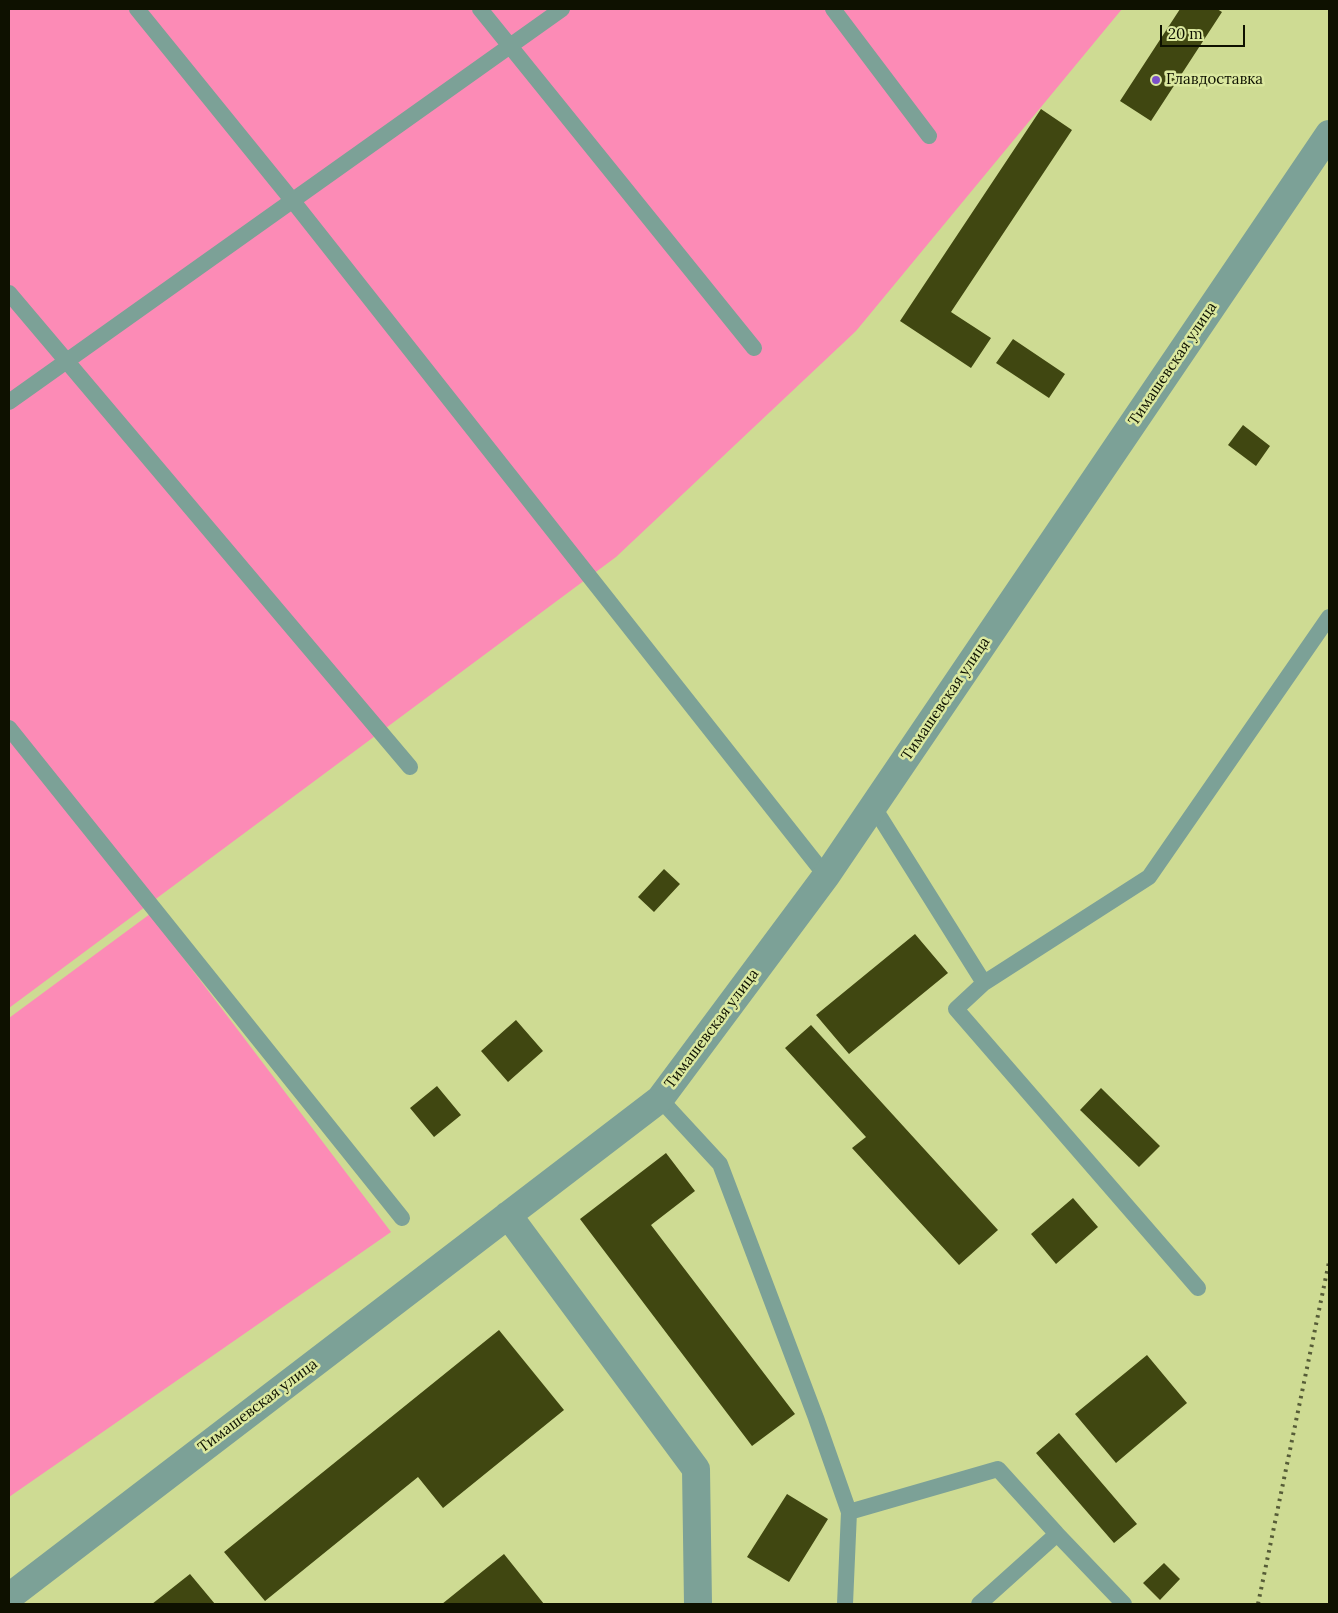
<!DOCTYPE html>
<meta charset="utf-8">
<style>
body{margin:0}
#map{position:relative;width:1338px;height:1613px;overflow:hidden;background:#cedb93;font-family:Lora,serif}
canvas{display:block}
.frame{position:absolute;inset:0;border:10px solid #0e1100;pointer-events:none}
.scale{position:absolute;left:1160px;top:25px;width:85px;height:22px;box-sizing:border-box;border:2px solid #0e1100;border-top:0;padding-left:6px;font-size:15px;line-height:18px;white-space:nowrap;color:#0e1100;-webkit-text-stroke:4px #dbe89f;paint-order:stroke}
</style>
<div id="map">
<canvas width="1338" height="1613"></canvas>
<div class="frame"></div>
<div class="scale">20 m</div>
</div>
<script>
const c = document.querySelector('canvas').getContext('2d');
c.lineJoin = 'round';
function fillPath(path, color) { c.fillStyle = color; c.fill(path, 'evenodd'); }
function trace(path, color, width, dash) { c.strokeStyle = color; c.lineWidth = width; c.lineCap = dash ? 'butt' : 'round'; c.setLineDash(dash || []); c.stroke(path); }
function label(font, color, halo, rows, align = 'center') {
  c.font = font + ' Lora,serif'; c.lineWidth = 5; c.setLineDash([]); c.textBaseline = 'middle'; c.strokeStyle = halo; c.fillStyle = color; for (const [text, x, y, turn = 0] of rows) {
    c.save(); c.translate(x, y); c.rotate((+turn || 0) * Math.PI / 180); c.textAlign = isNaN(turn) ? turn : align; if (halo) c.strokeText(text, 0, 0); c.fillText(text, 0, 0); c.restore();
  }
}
fillPath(new Path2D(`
 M9,9h1113l-266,322 -240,226 -607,451z
 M150,914l241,318 -382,265v-479z`), '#fc8bb6');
fillPath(new Path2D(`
 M1180,9h37l5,3 -71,109 -31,-20z
 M1041,109l31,21 -121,182 40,26 -20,30 -71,-47z
 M1013,339l52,35 -16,24 -53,-35z
 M1243,425l27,21 -14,20 -28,-21z
 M664,869l16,15 -26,28 -16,-15z
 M915,934l33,39 -99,81 -33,-39z
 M516,1020l27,31 -35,31 -27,-31z
 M811,1025l187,205 -39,35 -107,-117 14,-11 -81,-89z
 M437,1086l24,29 -27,22 -24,-29z
 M1101,1088l59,58 -21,21 -59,-57z
 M666,1153l29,38 -44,34 144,189 -43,32 -172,-227z
 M1073,1198l25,29 -42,37 -25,-30z
 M499,1330l65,80 -121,98 -25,-31 -153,124 -41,-49z
 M1147,1355l40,48 -71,60 -41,-49z
 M1059,1433l78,91 -23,19 -78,-90z
 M787,1494l41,25 -39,63 -42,-25z
 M504,1554l40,50h-102z
 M1164,1563l16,16 -20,21 -17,-17z
 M190,1574l25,30h-63z`), '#404711');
trace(new Path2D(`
 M137,9l155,191 534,676
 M480,9l274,339
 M833,9l96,127
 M9,293l401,474
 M9,402l553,-393
 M9,728l393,490
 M873,806l111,177 -28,26 242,279
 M984,983l165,-106 180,-260
 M660,1099l60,65 96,254 33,94 -4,92
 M849,1512l149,-43 59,65 67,70
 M979,1604l78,-70`), '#7ca197', 16);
trace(new Path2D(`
 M508,1215l188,254 2,135
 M9,1597l651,-498 166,-223 503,-742`), '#7ca197', 28);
trace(new Path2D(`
 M1258,1604l71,-342`), '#565c37', 4, [2.5, 5]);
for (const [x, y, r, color] of [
 [1156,80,5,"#7b50c9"]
]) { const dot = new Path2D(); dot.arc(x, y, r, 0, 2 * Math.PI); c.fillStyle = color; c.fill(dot); trace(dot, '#dbe89f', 2); }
label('15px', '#0e1100', '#dbe89f', [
 ["Главдоставка",1166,80]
], 'left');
label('15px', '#0e1100', '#dbe89f', [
 ["Тимашевская улица",1173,364,-56],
 ["Тимашевская улица",946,699,-56],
 ["Тимашевская улица",712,1029,-53],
 ["Тимашевская улица",258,1406,-37]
]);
</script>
